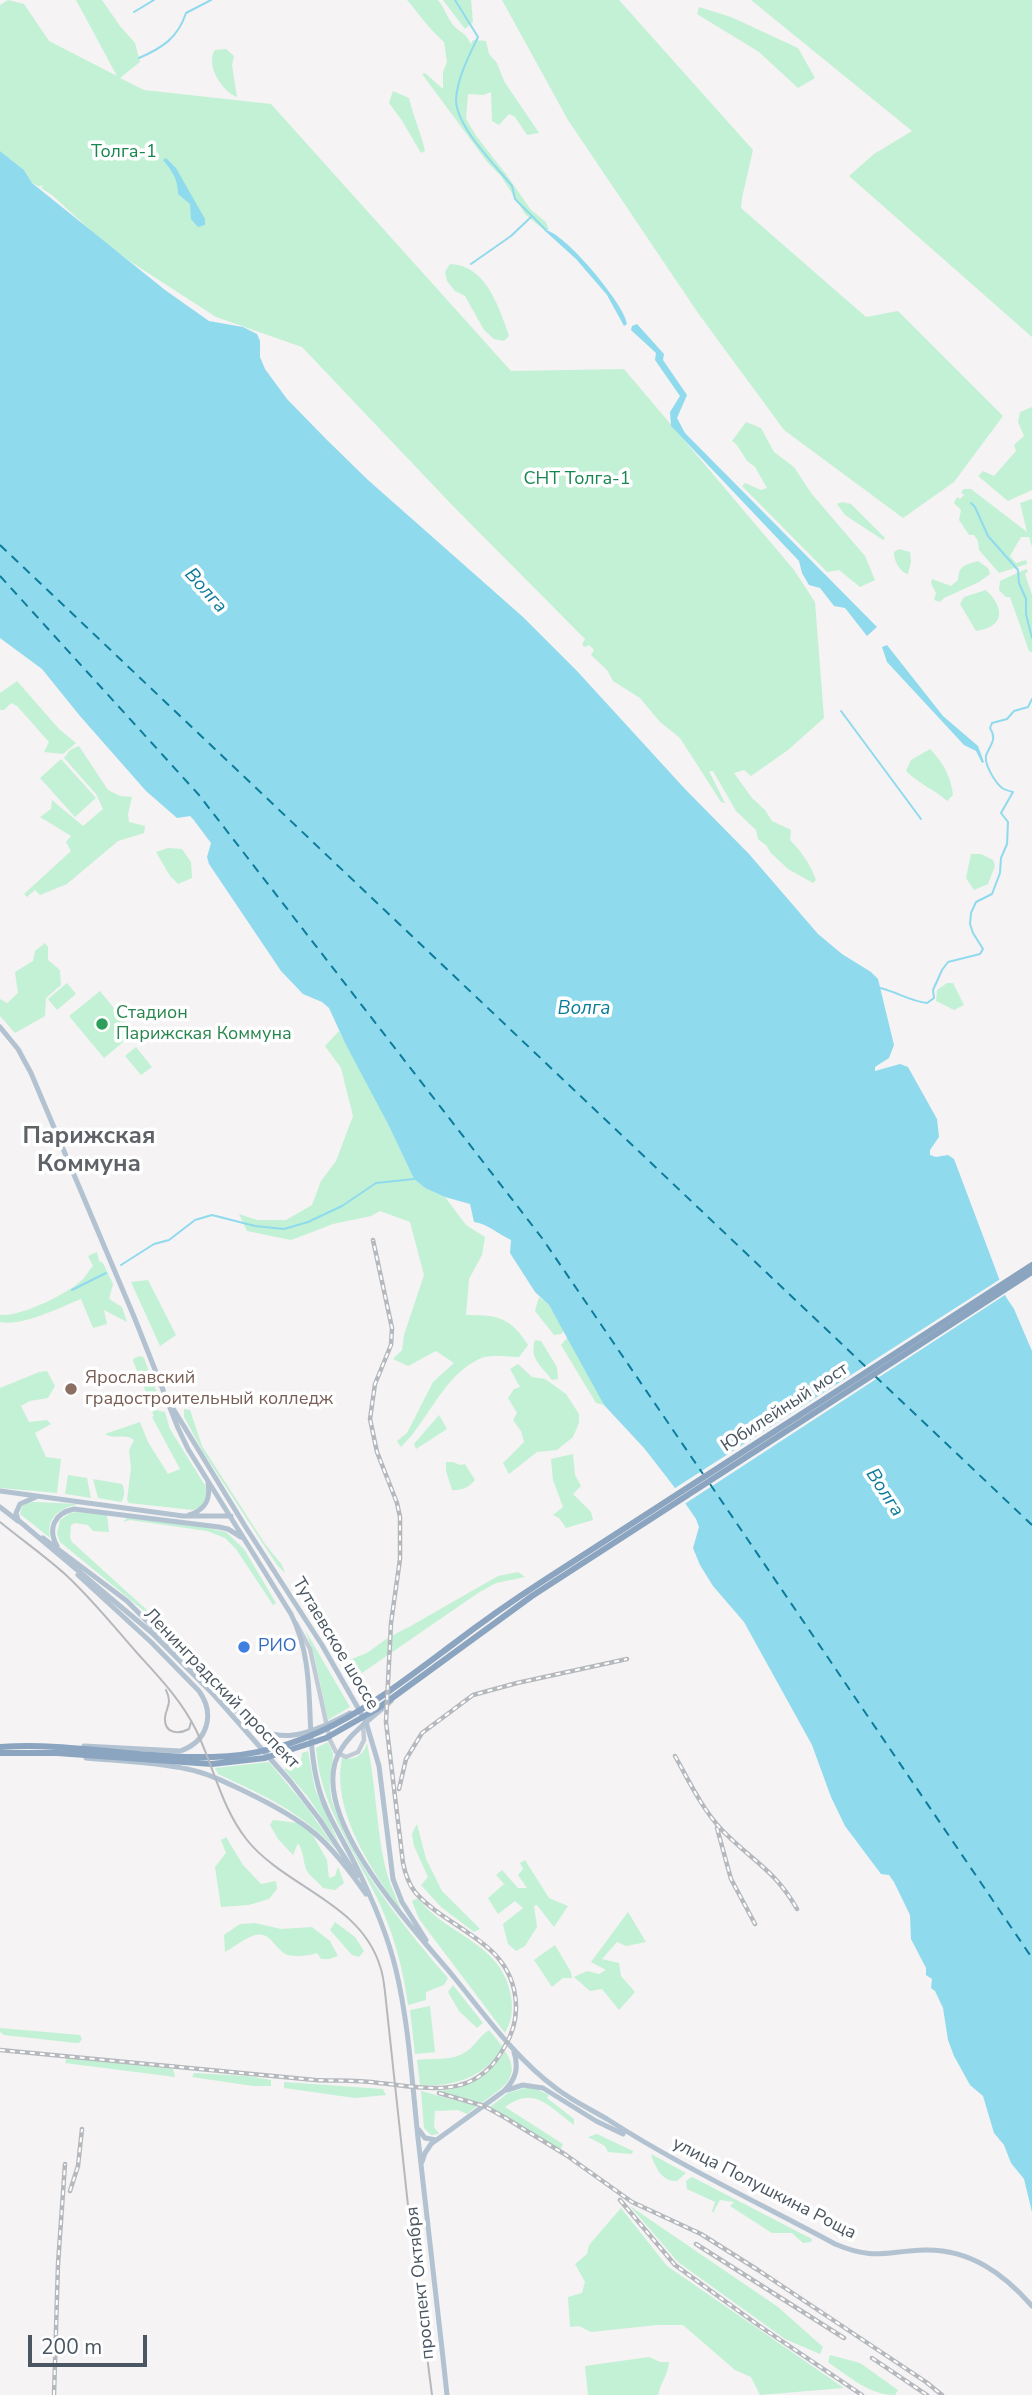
<!DOCTYPE html>
<meta charset="utf-8">
<style>
body{margin:0}
#map{position:relative;width:1032px;height:2395px;overflow:hidden;background:#f5f3f3;font-family:"Nunito Sans",sans-serif}
canvas{display:block}
.scale{position:absolute;left:28px;top:2335px;width:119px;height:32px;box-sizing:border-box;border:4px solid #4a5661;border-top:0;padding-left:9px;font-size:21px;line-height:24px;white-space:nowrap;color:#4a5661;-webkit-text-stroke:5px #fff;paint-order:stroke}
</style>
<div id="map">
<canvas width="1032" height="2395"></canvas>
<div class="scale">200 m</div>
</div>
<script>
const c = document.querySelector('canvas').getContext('2d');
c.lineJoin = 'round';
function fillPath(path, color) { c.fillStyle = color; c.fill(path, 'evenodd'); }
function trace(path, color, width, dash) { c.strokeStyle = color; c.lineWidth = width; c.lineCap = dash ? 'butt' : 'round'; c.setLineDash(dash || []); c.stroke(path); }
function label(font, color, halo, rows, align = 'center') {
  c.font = font + ' "Nunito Sans",sans-serif'; c.lineWidth = 7; c.setLineDash([]); c.textBaseline = 'middle'; c.strokeStyle = halo; c.fillStyle = color; for (const [text, x, y, turn = 0] of rows) {
    c.save(); c.translate(x, y); c.rotate((+turn || 0) * Math.PI / 180); c.textAlign = isNaN(turn) ? turn : align; if (halo) c.strokeText(text, 0, 0); c.fillText(text, 0, 0); c.restore();
  }
}
fillPath(new Path2D(`
 M8,0l16,4 25,37 68,35 -41,-76h26l18,26 15,17 5,19 -20,16 24,12 127,14 240,267 113,-2 170,201 21,32 9,116 -36,32 -37,26 -7,-6 -10,3 18,25 13,12 7,11 19,9 -1,10c11,11 21,25 26,40l-3,3 -25,-14 -18,-17 -3,-6 -9,-7 -2,-9 -20,-19 -23,-40h-4l16,32 -4,-1 -41,-64 -20,-16 -20,-24 -27,-17 -6,-11 -16,-15 3,-5 -5,-5 -4,2 -3,-2 3,-6 -133,-134 -150,-158 -86,-30 -85,-55 -31,-23 -48,-44 -11,-7 2,-1 -2,-2 -1,2 -8,-4 -8,-13 -24,-19v-146z
 M407,0h31c7,8 10,20 16,26 9,9 9,4 17,18l2,-4 13,1 3,13 8,9 7,18 35,52 -12,2 -12,-18 -6,-3 -10,11 -7,-4 -1,-29 -7,3 -16,-1 -2,25 11,18 29,37 25,36 15,12 3,8h-5l-19,-16 -24,-38 -13,-13 -66,-89 3,-1 18,16v-17l4,-10 -3,-20c-14,-12 -25,-28 -37,-42z
 M443,0h28l2,22 -8,7z
 M502,0h117l134,150 -11,48 -1,10 125,109 32,-6 105,105 -49,66 -51,36 -119,-88 -86,-117 -130,-193z
 M751,0h281v337l-183,-161 25,-22 38,-23z
 M699,7l32,10 67,31 17,30 -17,10 -39,-36 -62,-38z
 M226,49l8,7 -2,9 5,32c-15,-5 -32,-33 -22,-47z
 M393,91l16,7c4,18 12,35 16,53l-4,2 -20,-34 -12,-16z
 M450,264c36,1 49,43 59,72l-5,5 -10,-2 -10,-9 -19,-34 -10,-5 -8,-10 -2,-9z
 M1032,407v83l-24,11 -30,-25 5,-5 11,5 22,-25 -2,-6 10,-9 -6,-14 2,-10z
 M746,422l15,6 13,24 20,15 17,26 54,63 10,24 -15,7 -21,-17 -12,2 -85,-86 3,-3 16,7 6,-2 -12,-21 -8,-6 -10,-16 -5,-4z
 M964,489h7l56,43 -7,-29 12,-4v48l-3,-10h-8l-11,19 6,7 10,-3 1,4 -28,9 -20,-23 -1,-9 -4,-6h-5l-10,-15 2,-10 -7,-7 3,-6 3,2 4,-4 -3,-3z
 M842,502l9,2 34,34 -2,2 -3,-2 -35,-23 -8,-11z
 M899,549l11,3 1,10 -3,12c-7,-1 -15,-14 -14,-22z
 M978,561l10,7 2,6 -11,8 -35,16 -4,4 -6,-2 2,-7 -5,-10 1,-4 19,7 7,-6c1,-15 7,-15 20,-19z
 M1026,569l2,2 -3,3 7,21v57l-3,-1 -19,-54h-4l-7,-7 1,-9z
 M986,590c19,18 19,37 -10,41l-16,-27 4,-7z
 M17,681l42,48 17,14 -13,11 -19,-2 5,-10 -32,-36 -6,-3 -7,7h-4v-17z
 M79,746l29,44 12,6 12,1 -4,17 1,8 16,4 -1,7 -26,8 -51,43 -27,11 -5,-5 -8,7 -3,-3 47,-43 -5,-9 5,-6 -31,-19 11,-8 1,-9 31,26 20,-17 -7,-15 -32,-36 6,-8z
 M930,749c13,13 21,28 23,46l-6,6c-13,-12 -28,-17 -41,-30l5,-11z
 M61,759l35,39 -21,19 -35,-39z
 M168,848l14,1 9,13 1,16 -14,6 -8,-8 -14,-24z
 M971,854h10l12,6 2,6 -7,18 -14,6 -8,-12z
 M45,943l3,4v13l12,10 1,15 -15,13 -1,18 -30,17 -15,-17v-17l7,4 11,-10 -3,-21 18,-11 2,-10z
 M67,983l9,11 -19,16 -9,-11z
 M947,983h6l11,22 -10,5 -18,-9 1,-11z
 M100,991l34,42 -30,25 -35,-42z
 M339,1031l44,82 31,66 11,9 20,9 21,28 19,12 -3,18 -13,24 -3,36c32,0 44,2 62,30l-9,12c-10,0 -28,-3 -38,1 -39,18 -51,61 -80,89l-4,-6 10,-8 26,-51 21,-19 -18,-12 -28,15 -15,-7 9,-9 2,-15 20,-60 -14,-53 -30,-11 -9,5 -38,8 -42,16 -44,-9 -8,-17 18,6h29l26,-15 9,-24 15,-20 17,-45 -12,-48 -16,-22z
 M136,1047l16,20 -11,8 -16,-19z
 M97,1252l2,9 4,2 10,21 -4,15 13,8 5,15 -23,-12 3,14 -14,4 -12,-29c-20,8 -60,28 -81,23v-7c20,2 68,-21 83,-36 3,-3 6,-9 10,-13l-5,-10z
 M148,1280l28,55 -16,11 -29,-64z
 M539,1297l10,8 15,26 -3,3 -7,1 -19,-24z
 M568,1337l36,68 -8,-2 -35,-58z
 M535,1340l6,1 16,26 1,12 -6,1c-11,-15 -23,-21 -17,-40z
 M141,1356l3,2 16,43 -8,6 -19,-46 1,-3z
 M518,1364l14,13 13,2 21,15 13,20v9l-6,14 -16,13 -20,2 -28,22 -6,-11 21,-21 -3,-11 -8,-11 4,-7 -9,-15 6,-9 6,-2 -10,-18z
 M47,1371l8,15 -7,12 -18,3 -9,5 8,16 18,-2 4,4 -16,9 11,24 15,2 -4,34 -57,-5v-100l39,-16z
 M184,1409l6,1 12,36 63,98 17,21 3,8 -8,-8 -74,-113 -19,-35z
 M156,1410l9,2 5,17 36,58 1,8 -5,11 -9,4 -64,-7 -2,-3 4,-32 -2,-18 5,-10c-9,-7 -20,0 -29,-6l35,-12 8,20 20,32 12,-5 -28,-52 2,-1 -2,-4z
 M439,1415l8,14 -31,20 -2,-5z
 M573,1454l2,21 6,11 -8,8 18,18 2,8 -27,8 -7,-10 -6,-3 10,-8 -10,-27 -2,-21z
 M446,1462h7l7,3 5,-1 10,16c-7,8 -12,10 -23,10l-6,-19z
 M68,1475l19,3 4,20 -26,-4z
 M93,1479l29,5c3,5 3,13 -1,18l-23,-4z
 M30,1502h7l41,2c-18,5 -32,12 -28,34l-30,-24 2,-8z
 M78,1512l29,3 2,17 -16,-1 -5,-6 -13,-2 -4,2 -1,12 2,5 76,69 1,4 -89,-73 -3,-8 3,-14 10,-7z
 M127,1518l72,8 27,6 18,17 32,54 -3,2 -37,-56 -11,-11 -18,-7 -77,-11 -7,2z
 M518,1572l7,5 -29,6 -18,10 -119,82 -11,-3 -4,-10 23,-9 22,-16 20,-10 89,-51z
 M305,1630l45,77 -22,13 -14,-65z
 M328,1742c2,5 6,10 5,15 -2,20 -6,32 2,52 19,57 74,124 113,169l-4,7 -18,7v8l-18,5c-5,-38 -15,-74 -32,-109 -24,-49 -56,-92 -60,-148z
 M367,1743c9,41 9,83 18,123 4,17 11,31 17,46 -30,-41 -71,-101 -60,-154 12,3 22,-3 25,-15z
 M308,1751l7,38 24,54 -31,-46 -24,-28c11,0 18,-5 18,-16z
 M269,1762l39,47 27,39c-37,-38 -70,-52 -117,-74l-3,-6z
 M273,1820l25,3 13,9 16,28 2,18 6,-2 3,-9 6,16 -9,7 -12,-2c-5,-7 -17,-14 -18,-22 -2,-9 -2,-15 -7,-23l-5,12 -15,-16 -8,-14z
 M417,1824l9,35 16,32 38,38 -6,3 -33,-25 -20,-22 7,-8 -14,-31 -2,-12z
 M226,1837l17,28 18,19 15,-3 1,8 -8,10 -20,6 -28,2 -6,-40 11,-14 -5,-13z
 M525,1860l24,38 19,8 -14,21 -17,-22 -3,1 3,21 -12,19 -9,5 -8,-7 -5,-20 20,-16 -8,-7 -17,13 -10,-16 16,-14 -8,-9 6,-5 16,18h9l-9,-13 5,-6 -3,-6z
 M418,1898c28,38 84,44 93,98 2,14 1,24 -6,37l-86,-114 -7,-18z
 M628,1912l18,30 -20,4 -9,-4 -15,17 17,4 2,13 14,16 -16,18 -17,-21 -12,2 -16,-14 13,-6 12,3 7,-4 -15,-8z
 M335,1922l20,15 9,14 -5,6 -7,-2 -22,-25z
 M255,1923l26,6 31,-2 18,14 8,15 -9,3h-8l-4,-6c-8,3 -21,4 -29,2 -13,-4 -16,-24 -33,-20 -10,3 -21,12 -30,17l-1,-17 16,-11z
 M555,1945l16,27 1,6h-9l-11,9 -18,-27z
 M453,1985l30,38 -6,5 -18,-17 -11,-19z
 M430,2006l5,46 -20,2 -5,-44z
 M0,2028l80,7 2,4 -3,4h-3l-72,-8 -4,-3z
 M489,2030l14,17c-19,31 -49,40 -83,38l-3,-25c14,-2 34,1 47,-7 11,-6 15,-17 25,-23z
 M505,2051c18,27 -3,36 -23,52l-46,-12c31,-2 53,-14 69,-40z
 M67,2057l106,12 2,8 -110,-14z
 M194,2073l53,3 24,4v6h-18l-61,-9z
 M284,2082l99,7 3,6 -31,3 -71,-10z
 M525,2088h9l15,7 -2,3 27,21v6c-25,-18 -39,-40 -69,-18l58,37 -3,6 -70,-43 18,-14z
 M421,2091l56,15 -10,8 -9,-4 -23,1 -1,16 5,7 -8,1 -7,-7z
 M597,2134l36,17 -1,3 -24,-2 -3,-6 -17,-9z
 M651,2154l35,19 -9,8c-15,1 -22,-14 -26,-27z
 M692,2177l120,62 -1,3 -8,1 -11,-10h-20l-42,-27 4,-4 -14,-2 -7,13 -1,-2 3,-9 -28,-13 -1,-8z
 M630,2206l148,101 45,40 -3,7 -35,-15 -107,-77z
 M621,2208l46,58 177,122 -84,7 -9,-18 -16,-7 -52,-45h-26l-66,7 -12,-6 -9,1 -2,-30 14,-4 3,-11 -10,-18 12,-10 2,-9z
 M830,2355l30,8 38,27 -3,5c-26,0 -47,-19 -67,-33z
 M649,2357l11,5h9c-1,13 -8,20 -11,33h-70l-3,-29z`), '#c3f1d5');
fillPath(new Path2D(`
 M0,151l24,19 8,13 133,107 44,31 34,6 14,7 3,7v16l5,12 22,30 39,40 42,41 155,137 54,54 108,118 64,65 69,80 24,20 29,18 7,7 16,66 -5,13 -14,9v4l25,-7 8,3 29,52 2,18 -9,13v5l6,2 12,-2 6,4 52,138 8,12 18,42v861l-8,-33 -13,-16 -7,-18 -10,-12 -11,-37 -13,-11 -16,-29 -6,-16 -5,-32 -8,-17 -4,-3 1,-9 -6,-4v-7l-15,-29 -1,-24 -16,-33 -5,-7 -8,-1 -36,-48 -14,-29 -19,-52 -68,-123 -31,-36 -13,-21 -7,-17 6,-21 -3,-8 -24,-35 -28,-36 -40,-43 -55,-100 -14,-13 -25,-39 1,-13c-13,-6 -23,-16 -37,-18l-4,-18 -25,-7 -20,-9 -11,-9 -26,-55 -43,-81 -16,-35 -7,-6 -19,-8 -22,-23 -72,-107 -2,-7 4,-14 -18,-24 -3,-3 -13,2 -31,-27 -66,-75 -38,-47 -42,-31z
 M166,158l10,10 29,51v6l-7,2 -7,-8 -1,-15 -12,-10c0,-15 -6,-23 -15,-34z
 M544,230c18,-1 82,76 83,94l-3,2 -17,-31 -31,-36z
 M637,324l27,30 -1,6 24,35 -10,23 8,15 192,194 -10,9 -22,-28 -11,-2 -14,-18 -11,-3 -7,-12 -3,-12 -128,-135 -1,-14 10,-16 -25,-36 1,-7 -25,-23 1,-4z
 M887,645l56,71 35,30 6,16 -2,1 -6,-12 -12,-6 -77,-83 -5,-15z`), '#90daee');
fillPath(new Path2D(`
 M1002,1278l6,15 -325,212 -11,-15z`), '#f5f3f3');
trace(new Path2D(`
 M455,0l23,37c-9,19 -21,41 -22,63 0,26 39,65 56,86l3,13 31,31
 M134,12l20,-12
 M139,58c23,-10 39,-20 47,-45l25,-13
 M471,264l40,-28 20,-19
 M971,503l4,4 13,29 30,34 1,13 7,16v15l6,24
 M841,711l80,108
 M880,988c17,4 30,13 47,15l7,-5 -1,-8 9,-20 6,-8 32,-8 3,-5 -10,-16 -3,-9 1,-11 5,-11 16,-8 8,-21 1,-15 6,-14 1,-22 -7,-9 12,-21c-4,-1 -8,-2 -11,-4 -7,-6 -20,-26 -15,-35 4,-9 10,-14 3,-25l2,-5 15,-4 7,-8 14,-4 4,-8
 M121,1265l33,-21 15,-4 26,-20 17,-5 43,11 29,3 24,-7 34,-16 34,-23 38,-4
 M72,1290l34,-17`), '#90daee', 2);
trace(new Path2D(`
 M0,545l866,822
 M0,576l199,219 343,443 161,236
 M875,1376l157,149
 M710,1484l322,474`), '#0c7c9b', 2, [9, 7]);
trace(new Path2D(`
 M296,1623l14,26 20,91 6,12 10,5 12,-5 6,-12 -1,-16`), '#c1cbd6', 4.5);
trace(new Path2D(`
 M0,1027l18,22 13,24 104,246 43,109 10,21 103,165c28,56 12,113 27,171 7,28 23,51 36,77 17,34 33,70 42,108 13,55 16,112 22,168 9,85 20,171 29,257
 M174,1410l71,116 77,119 44,77 13,44 14,113 9,23 24,38
 M0,1491l183,25h48
 M0,1507l18,14
 M189,1515c16,-5 22,-15 19,-32
 M18,1520l134,113 62,62 76,86 30,39 37,56
 M18,1520l-2,-7 4,-9 16,-7
 M43,1538l84,63 113,114c37,36 71,18 110,-2
 M57,1546c-10,-18 -2,-33 17,-37l145,18 9,2 13,8
 M78,1575l74,68 47,48c17,24 8,51 -19,60l-96,-5
 M391,1701c-20,19 -48,35 -56,62 -18,64 80,167 118,213 32,39 63,83 104,113 16,12 33,20 50,30 73,47 152,84 228,125 40,17 51,7 90,6 45,-1 79,24 107,56
 M86,1758c33,3 68,4 101,11 21,4 40,14 59,23 62,30 81,46 120,102
 M507,2090l16,-5 20,3 53,33 27,13
 M419,2130l6,8 11,2
 M422,2162l3,-9 6,-9 73,-53c12,-12 15,-23 10,-39`), '#b3c2d1', 5);
trace(new Path2D(`
 M0,1747c71,-5 141,12 212,10 98,-2 165,-56 240,-112 30,-23 60,-44 91,-64l489,-316
 M0,1753h57l155,11 53,-6 61,-20 51,-29 155,-113 500,-324`), '#8ba5c1', 6);
trace(new Path2D(`
 M0,1522c22,18 45,34 66,53 26,24 49,53 72,79 21,23 44,47 58,76 18,37 25,77 51,110 39,48 113,62 133,126 3,8 4,17 5,26l25,232 22,171
 M166,1690c2,4 3,6 3,11 0,6 -4,11 -4,17 -1,15 13,17 24,11l2,-7`), '#b5b8bd', 2);
const rail = new Path2D(`
 M675,1756c14,25 27,53 47,74 29,30 53,40 75,79
 M399,1789l7,-30 16,-26 51,-38 44,-12 110,-24
 M717,1828l14,51 24,45
 M0,2050l315,30c21,1 43,0 64,3 51,5 97,18 126,-37 9,-15 13,-33 10,-51 -8,-55 -68,-66 -100,-103 -7,-9 -10,-19 -12,-29l-17,-141 5,-99 9,-64v-42l-3,-14 -20,-51 -7,-33 5,-35 16,-39 1,-17 -19,-88
 M439,2093l45,13 20,11 62,38 66,47 69,32 57,36 168,112 16,13
 M70,2191l8,-25 4,-37
 M620,2200l55,65 83,60 104,70
 M696,2244l148,94
 M872,2358l55,37
 M54,2395l4,-131 7,-100`);
trace(rail, '#b5b8bd', 4.5);
trace(rail, '#fff', 2, [5]);
for (const [x, y, r, color] of [
 [102,1024,7,"#2e9e5b"],
 [71,1389,7,"#8d6e63"],
 [244,1647,7,"#3f7fe0"]
]) { const dot = new Path2D(); dot.arc(x, y, r, 0, 2 * Math.PI); c.fillStyle = color; c.fill(dot); trace(dot, '#fff', 2.5); }
label('18px', '#17864f', '#fff', [
 ["Толга-1",124,153],
 ["СНТ Толга-1",577,480]
]);
label('18px', '#27864d', '#fff', [
 ["Стадион",116,1014],
 ["Парижская Коммуна",116,1035]
], 'left');
label('18px', '#785e54', '#fff', [
 ["Ярославский",85,1379],
 ["градостроительный колледж",85,1400]
], 'left');
label('18px', '#4a5661', '#fff', [
 ["Юбилейный мост",785,1408,-33],
 ["Тутаевское шоссе",335,1644,59],
 ["Ленинградский проспект",221,1689,46],
 ["улица Полушкина Роща",764,2189,27],
 ["проспект Октября",421,2283,-96]
]);
label('18px', '#366cbe', '#fff', [
 ["РИО",258,1647]
], 'left');
label('italic 19px', '#0c7c9b', '#fff', [
 ["Волга",205,591,48],
 ["Волга",584,1009],
 ["Волга",884,1493,57]
]);
label('bold 24px', '#5f6368', '#fff', [
 ["Парижская",89,1137],
 ["Коммуна",89,1165]
]);
</script>
